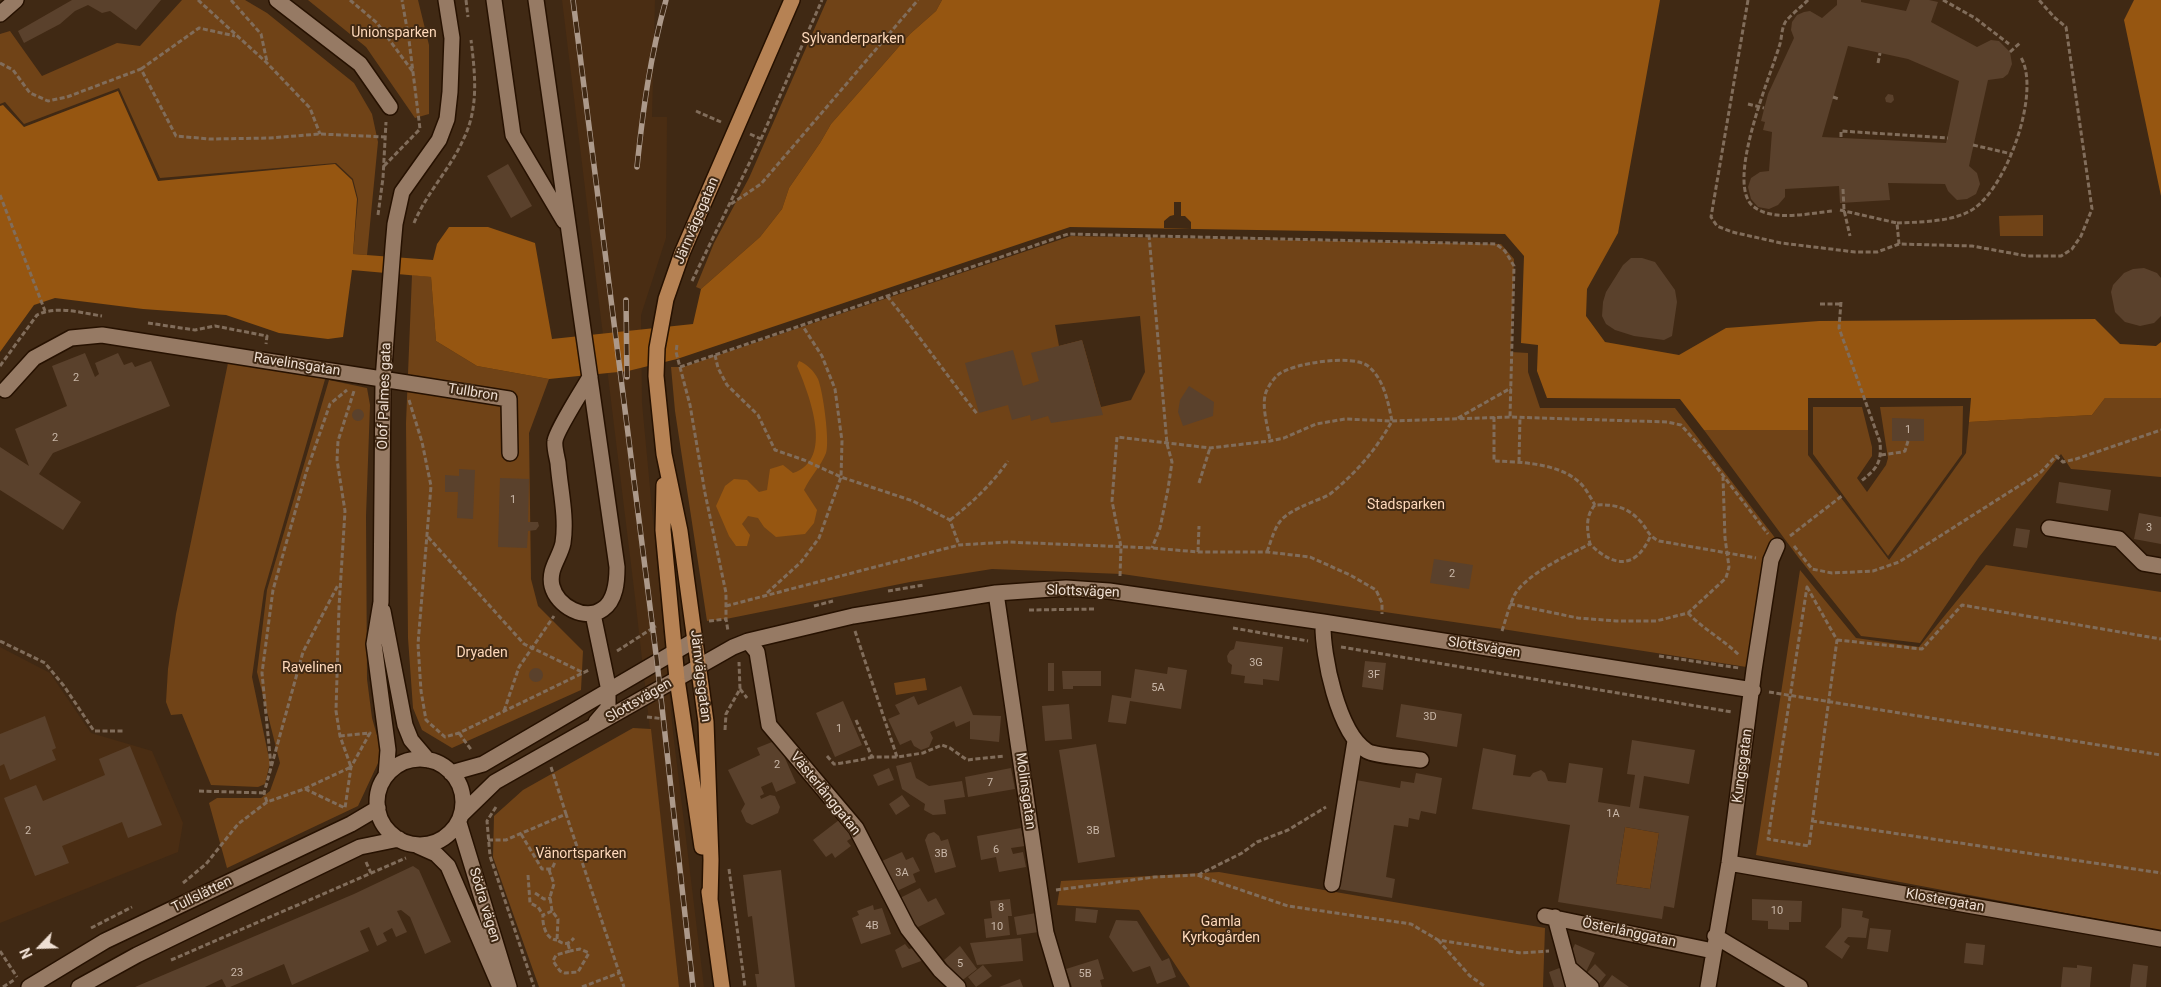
<!DOCTYPE html>
<meta charset="utf-8">
<style>
body{margin:0}
#map{position:relative;width:2161px;height:987px;overflow:hidden;background:#402914;font-family:Roboto,sans-serif}
canvas{display:block}
.north{position:absolute;left:15px;top:922px;width:50px;height:50px;-webkit-text-stroke:4px #402914;paint-order:stroke;rotate:246deg;font-size:14px;font-weight:700;line-height:20px;text-align:center;color:#efdfd3}
.north::after{content:'';display:block;margin:auto;width:18px;height:22px;background:#efdfd3;clip-path:polygon(50% 0,100% 100%,50% 72%,0 100%)}
</style>
<div id="map">
<canvas width="2161" height="987"></canvas>
<div class="north">N</div>
</div>
<script>
const c = document.querySelector('canvas').getContext('2d');
c.lineJoin = 'round';
function fillPath(path, color) { c.fillStyle = color; c.fill(path, 'evenodd'); }
function trace(path, color, width, dash) { c.strokeStyle = color; c.lineWidth = width; c.lineCap = dash ? 'butt' : 'round'; c.setLineDash(dash || []); c.stroke(path); }
function label(font, color, halo, rows, align = 'center') {
  c.font = font + ' Roboto,sans-serif'; c.lineWidth = 4; c.setLineDash([]); c.textBaseline = 'middle'; c.strokeStyle = halo; c.fillStyle = color; for (const [text, x, y, turn = 0] of rows) {
    c.save(); c.translate(x, y); c.rotate((+turn || 0) * Math.PI / 180); c.textAlign = isNaN(turn) ? turn : align; if (halo) c.strokeText(text, 0, 0); c.fillText(text, 0, 0); c.restore();
  }
}
fillPath(new Path2D(`
 M562,0h93l-3,117h15l-1,121 -25,77 1,88 31,329 31,255h-25l-44,-390z
 M0,647l50,26 41,60 61,18 31,72 -5,29 -178,71z`), '#4a2d13');
fillPath(new Path2D(`
 M182,0h63l22,13 87,70 18,31 6,28 -11,113 -14,-1 5,-55 -5,-20 -17,-16 -176,15 -41,-90 -95,36 -19,-22 -5,2v-70l10,-3 32,45 75,-33 23,3z
 M308,0h110l11,45v69l-14,4 -49,-71z
 M827,0h115l-6,11 -26,23 -79,90 -11,19 -31,45 -7,21 -22,28 -59,52 -5,-2 18,-44 35,-65z
 M2043,215v21h-43l-1,-20z
 M1071,236l430,8 13,15 -3,93 17,1v19l12,36h135l101,131 -23,129 -251,-39 -380,-55 -130,-5 -82,13 -184,37 -19,2 -32,-210 -4,-44h12zM1140,316l5,56 -14,28 -30,7 -19,-67 -23,6 -4,-21z
 M412,275l19,2 5,64 41,25 72,13 -20,54 2,146 7,27 45,45 -2,39 -129,58 -30,-18 -9,-22 -5,-70 -2,-215z
 M228,363l98,13 -62,215 -12,86 18,86 -5,21 -7,3 -47,-2 -29,-71 -11,1 -5,-13 2,-33 8,-55z
 M329,380l38,8 3,17 -4,111 1,163 5,39 8,28 -1,15 -21,45 -131,62 -18,-65 8,-5h44l9,-7 10,-28 -23,-91 10,-82z
 M2105,398h56v79l-90,-8 -10,-15 -82,103 -59,86 -59,-7 -63,-79 -94,-127h104v25l81,105 77,-107 3,-31 123,-7z
 M1963,406l-1,48 -74,102 -75,-102v-47h49l10,40v9l-15,22 10,14 19,-27 2,-7 -8,-51z
 M1986,565l175,27v339l-405,-76 44,-285 56,68 63,9z
 M925,678l2,12 -31,5 -2,-12z
 M633,728l18,1 28,258h-140l-46,-130 1,-41 29,-26z
 M1625,827l34,6 -9,56 -34,-5z
 M1219,872l326,56 -2,59h-353l-51,-77 -82,-5 4,-24z`), '#704317');
fillPath(new Path2D(`
 M942,0h718l-42,233 -31,56 -1,27 19,26 74,13 47,-27 93,-7 276,-2 25,25 36,2 5,-4v56h-56l-13,17 -123,7 2,-24h-163v32h-104l-24,-31 -133,-1 -10,-27 1,-26 -17,-2 3,-87 -19,-22 -435,-7 -393,132 -49,12 -79,8 -72,-13 -41,-25 -5,-64 -79,-7 -9,67 -15,2 -49,-6 -53,-18 -83,-6 -88,-11 -21,7 -34,47v-246l3,-1 21,22 94,-36 40,90 177,-17 17,16 5,19 -4,55 80,6 4,-16 12,-17h39l47,16 17,96 141,-15 8,-35 59,-52 22,-28 7,-21 31,-45 11,-19 79,-90 26,-23z
 M2134,0h27v196l-37,-176z
 M799,361c8,3 15,10 19,18 5,12 12,63 8,74 -5,13 -16,24 -22,37l13,20 -3,13 -9,11 -29,3 -12,-10 -6,-9 -10,-2 -6,8 8,11 -3,11h-11l-7,-10 -13,-30 9,-20 9,-7 13,1 12,12 8,-2 3,-21 13,-4 10,8c42,-13 16,-79 4,-107z`), '#965611');
fillPath(new Path2D(`
 M1174,202h7v14h4l6,6v7l-27,-1v-7l6,-5 4,-1z`), '#402914');
fillPath(new Path2D(`
 M72,0h89l-25,30 -26,-19 -8,2 -14,-8 -13,6 -15,13 -36,19 -6,-12z
 M1837,0h24v2l45,9 4,-11h19l9,2 -7,20 46,25 14,-7 8,1 11,11 2,12 -4,10 -5,4 -15,2 -19,86 8,7 3,11 -4,10 -9,5 -10,1 -9,-9 -3,-7 -57,-1 2,17 -50,3 -1,-17 -54,3v8l-7,8 -9,4 -11,-2 -7,-8 -3,-12 3,-9 9,-6 9,-1 3,-39 -9,-2 2,-8 -4,-1 7,-27 26,-56 -3,-8 1,-8 5,-7 7,-3 6,-1 12,7 15,-13zM1848,46l60,13 51,22 -13,62 -124,-6z
 M1888,94l5,1 1,5 -3,3 -5,-1 -1,-4z
 M508,164l24,42 -21,12 -24,-42z
 M1631,258h11l13,4 20,28 2,12 -5,34 -8,4 -30,-4 -19,-6 -9,-6 -4,-8 1,-14 3,-10 17,-27z
 M2144,268l13,5 4,5v38l-7,7 -14,3 -15,-4 -10,-10 -4,-20 2,-7 11,-12 9,-4z
 M1082,340l21,75 -52,8 -3,-7 -17,5 -1,-6 -18,5 -4,-15 -29,8 -14,-50 48,-13 10,36 16,-5 -8,-28z
 M85,353l10,24 4,-3 -4,-11 23,-10 6,12 8,-3 3,5 16,-6 19,45 -117,47 -14,21 42,28 -18,28 -63,-40v-43l29,19 -14,-37 52,-23 -15,-40z
 M1189,386l25,16 -1,14 -30,10 -5,-14 2,-12z
 M352 415a6 6 0 1 1 12 0a6 6 0 1 1-12 0Z
 M1892,418l32,1v22h-32z
 M459,469l16,1 -2,49 -16,-1 1,-26h-13v-17l14,1z
 M500,478l29,1 -1,43h10l1,4 -3,4 -8,1 -1,17 -29,-1z
 M2059,482l52,8 -3,21 -52,-8z
 M2139,513l22,4v27l-27,-5z
 M2016,528l14,2 -3,18 -14,-2z
 M1434,559l39,6 -4,24 -39,-6z
 M1236,641l47,6 -4,34 -16,-2v6l-19,-2 1,-7 -14,-2 1,-9 -4,-3 -1,-6 3,-5 4,-2z
 M1365,661l21,2 -3,27 -21,-3z
 M1048,663h6v28h-6z
 M1168,667l19,3 -6,39 -51,-8 -4,23 -18,-2 4,-27 19,3 4,-29 32,5z
 M529 675a7 7 0 1 1 14 0a7 7 0 1 1-14 0Z
 M1062,671h39v15h-28v3h-10z
 M961,686l12,29 28,1 -2,26 -29,-3v-18l-14,6 -2,-6 -24,11 3,6 -4,9 -8,3 -7,-4 -3,-6 -11,5 -12,-26 12,-5 -5,-9 19,-9 4,9z
 M843,701l19,44 -27,12 -19,-44z
 M1069,704l3,35 -27,2 -3,-35z
 M1401,704l61,10 -5,33 -61,-10z
 M45,716l11,32 -4,2 4,10 -46,20 -6,-16 -4,2v-32z
 M777,740l19,43 -20,9 -4,-10 -11,5 3,7 -4,2 1,3 9,-4 5,1 5,11 -2,6 -26,12 -6,-3 -5,-11 4,-7 -17,-34 32,-15 -3,-7z
 M1632,740l63,10 -6,34 -45,-8 -5,32 50,8 -15,92 -10,-2 -2,13 -104,-17 12,-77 -98,-16 11,-61 33,7 -3,20 17,2 3,-4 8,-3 4,3 3,8 18,2 3,-20 34,5 -5,34 32,5 5,-32 -8,-1zM1625,827l34,6 -9,56 -34,-5z
 M1096,744l19,113 -37,6 -19,-113z
 M130,746l32,79 -34,13 -6,-16 -60,24 7,17 -34,13 -31,-78 32,-13 7,16 62,-26 -6,-16z
 M911,762l5,16 13,8 33,-5 3,16 -21,3 2,14 -13,1 -9,-5 1,-6 -23,-15 -6,-23z
 M889,768l5,12 -16,6 -5,-11z
 M1011,768l4,21 -47,8 -3,-20z
 M1416,773l26,5 -6,36 -15,-3 -2,9 -10,-2 -1,9 -14,-2 -8,52 9,2 -3,19 -54,-9 18,-109 44,8 1,-7 13,2z
 M902,795l8,11 -14,9 -7,-11z
 M839,820l14,17 -6,4 4,5 -16,12 -3,-5 -6,4 -13,-17z
 M1021,828l4,18 -14,2 2,6 10,-2 3,15 -27,5 -3,-15 -15,3 -4,-24z
 M934,832l5,4 2,5 7,-2 8,28 -21,6 -10,-33 3,-6z
 M902,852l4,8 7,-3 7,14 -7,3 3,8 -19,9 -15,-30z
 M413,866l6,4 32,72 -26,12 -15,-37 -9,-7 -4,1 10,21 -11,5 -4,-9 -9,5 4,8 -10,5 -8,-19 -9,4 9,20 -77,34 -8,-21 -54,23h-4l-4,-8 -17,8h-70l219,-93z
 M781,870l14,117h-38l-2,-13h4l-7,-58 -4,1 -5,-42z
 M920,888l8,14 8,-4 9,16 -29,14 -16,-30z
 M1010,899l2,17h-4l2,19 -24,3 -2,-19 8,-1 -2,-17z
 M1752,899l50,2 -1,21h-12v8l-21,-1v-8l-16,-1z
 M873,905l1,5 8,-2 9,26 -30,10 -9,-26 7,-3 -2,-4z
 M1076,908l22,2 -2,13 -21,-2z
 M1842,908l21,3 -1,6 7,2 -3,19 -18,-1 -4,5 6,4 -8,13 -17,-12 16,-20z
 M1036,913l3,19 -22,3 -3,-18z
 M1116,920l21,1 25,40 7,-3 7,19 -19,7 -7,-18 -17,6 -24,-35z
 M1870,928l21,2 -3,22 -21,-3z
 M1021,938l2,23 -46,4 -7,-22z
 M1966,943l19,2 -2,20 -19,-2z
 M905,944l4,5 4,-1 11,12 -22,8 -7,-18z
 M1575,944l20,9 -10,21 -16,-17z
 M960,946l17,23 -17,13 -16,-22z
 M1098,959l6,20 -4,1 2,7h-30l-6,-18z
 M1595,964l11,11 -9,11 -12,-11z
 M2133,964l15,2 -2,21h-16z
 M983,965l9,11 -16,11 -8,-10z
 M2077,965l15,2 -2,20h-29l2,-20 14,1z
 M1562,967l6,20h-14l-5,-15z
 M1612,975l17,12h-26z
 M1020,979l3,8h-24z`), '#5a412c');
const minor = new Path2D(`
 M277,0l83,64 30,43
 M494,0l19,135 51,86
 M536,0l81,567c0,14 -1,33 -14,42 -18,13 -46,-3 -51,-23 -4,-17 8,-28 11,-43 4,-26 -3,-54 -5,-80 -1,-6 -4,-16 -3,-22 1,-10 28,-52 35,-64
 M0,14l16,-14
 M5,390l29,-32 37,-20 31,-3 407,64 1,54
 M2049,528l70,11 24,24 18,3
 M996,593l50,340 16,54
 M383,611l22,114 6,15 17,20
 M593,614l15,72v22l-12,14
 M1323,622c-1,33 15,111 44,129 8,5 42,7 54,9
 M748,641l9,11 12,73 87,103 52,101 32,41 18,17
 M377 802a43 43 0 1 1 86 0a43 43 0 1 1-86 0Z
 M451,773l32,-9 212,-124
 M386,776l2,-26 -14,-106 7,-42 2,-222 10,-133 2,-23 7,-32 37,-52 8,-21 3,-27 2,-54 -6,-38
 M461,815l34,-33 238,-135 15,-6 105,-25 143,-23 70,-5 43,3 214,31 430,68
 M459,823l50,164
 M418,846l18,8 12,12 52,121
 M1729,863l432,76
 M1332,884l23,-143
 M1545,916l168,35
 M1555,917l19,70
 M1715,936l85,51
 M1569,968l22,19
 M29,987l76,-46 246,-117 27,-16
 M79,987l58,-32 223,-108 39,-8
 M1708,987l21,-124 25,-193 17,-110 6,-14`);
const major = new Path2D(`
 M664,485l-1,45 14,149 25,168
 M709,892l13,95
 M710,901l1,-41 -5,-138 -26,-191 -16,-77 -8,-78 1,-28 9,-49 16,-46 110,-253`);
trace(minor, '#261100', 18);
trace(major, '#261100', 18);
trace(new Path2D(`
 M198,0l69,63 43,45 10,26
 M231,0l30,34 6,28
 M350,0l27,23 36,49
 M466,0l2,17
 M1748,0l-37,217 6,9 15,6 49,11 74,9h22l22,-8 73,2 55,10h34l11,-7 9,-13 11,-27 -26,-182 -12,-10 -15,-17
 M1808,0c-7,7 -16,14 -22,21 -5,7 -4,19 -7,26 -9,30 -55,138 -25,160 20,15 56,6 79,4
 M1943,0l32,18 34,26
 M0,63l13,7 17,23 18,8 19,-4 74,-28 35,67 33,3 61,-1 50,-4 65,3
 M1878,63l2,-10
 M141,69l58,-41 36,8
 M1833,97l6,2
 M696,111l25,11
 M750,134l11,5
 M1841,137v-6l107,7
 M1973,145l39,9
 M384,166l36,-37 -11,-89 -7,-40
 M1843,189l1,21 6,26
 M0,195l45,116
 M731,204l30,-20 157,-184
 M1840,210l57,13 2,21
 M378,215l5,-37 3,-56
 M414,223c13,-31 37,-55 50,-85 15,-31 11,-65 7,-98
 M1897,223c21,-1 52,-1 71,-11 37,-17 75,-122 52,-156
 M1149,235l18,209 5,18 -4,27 -8,39 -8,20
 M692,281l69,-142 61,-139
 M887,296c32,39 60,80 91,119
 M1841,302l-2,26 41,114c2,22 -4,27 -20,40
 M1820,304h21
 M148,323l47,7 20,-4 52,10 -1,8
 M677,345l-1,7 14,53 15,88 21,100v26l2,12
 M715,355l3,13 9,17 31,30 17,35 29,10 37,17 72,24 37,19 9,25
 M0,366l37,-51c20,-10 44,-2 65,1
 M680,367l388,-133 428,10 9,7 9,15 -4,151
 M409,400l13,42 9,44 -13,158 3,47 5,29 19,17 14,-4 130,-63
 M1494,417v44c27,1 64,2 85,21 7,6 11,15 16,23
 M1458,418l53,-30
 M1881,455l21,-3 3,-1 3,-10
 M1519,462l1,-45
 M1199,483l11,-35
 M950,520c22,-17 42,-36 58,-59
 M1790,536l53,-41
 M428,537l96,107 60,29
 M1650,537c-15,33 -37,30 -60,7 -3,-14 -5,-28 5,-39 19,-1 33,2 46,17 7,8 7,14 18,19l97,17
 M1794,546l18,23 20,4 41,-2 26,-9 142,-90 15,-16 7,6 13,-3 85,-29
 M1198,552l1,-26
 M1267,552c11,-32 11,-35 43,-49 6,-3 14,-5 20,-9 26,-21 46,-44 62,-73 -4,-19 -8,-42 -24,-55 -16,-12 -73,-3 -89,8 -5,4 -10,11 -13,18 -5,15 2,34 4,49
 M1120,576l1,-29 -9,-46 5,-64 93,11 60,-7 14,-3 32,-14 29,-5 47,2 118,-4 157,5 14,3 24,27 63,82
 M1807,587l30,53 -28,206 -41,-7z
 M888,591l36,-6
 M767,593l34,-31 18,-24 22,-61 1,-36 -7,-52 -13,-33 -20,-31
 M1510,604l68,14 38,3h40l32,-8 38,-35 3,-11 -4,-29 -2,-61
 M726,606l233,-61 49,-3 144,6 46,4h69l43,5 40,18 26,15 6,13v11
 M814,606l19,-5
 M1029,610l66,-1
 M1688,613c15,16 36,27 52,43
 M709,621l17,-2
 M1233,628l75,13
 M855,631l42,126 26,-4 19,-8 8,3 17,12 37,-4
 M1502,631c4,-12 7,-25 13,-37 13,-21 53,-39 75,-50
 M1837,640l85,9 40,-44 199,34
 M0,641l45,22 19,23 30,45h31
 M1341,647l391,65
 M617,651l39,-25
 M1659,656l80,12
 M740,689l7,9
 M1769,692l392,63
 M504,711l15,-44 35,-51
 M647,717l18,2
 M856,720l16,37h25
 M725,730l1,-16 14,-25 -1,-27
 M459,733l13,18
 M827,756l7,8c4,0 33,-5 38,-7
 M271,766l-9,-93 11,-83 33,-117 24,-69 17,-14
 M551,767l15,47
 M305,789l40,19 6,-41 19,-34 -30,3
 M199,791l65,2
 M267,802l-3,-9 39,-141 35,-67
 M496,807l-9,14 3,35 44,131
 M1812,821l349,52
 M521,834l21,35h10l3,-7
 M488,840h18l60,-26 58,173
 M366,862l5,11
 M729,869l16,118
 M549,870l5,14 -4,13 2,14 6,8 -1,21c7,5 11,5 17,-2
 M528,875l2,28 8,4 5,8
 M1198,875l44,-22 15,-11 31,-12 38,-23
 M183,883l23,-19 32,-40 29,-22 37,-13 47,-22 -11,-31 -4,-25 3,-104 6,-96 -8,-51 1,-19 16,-50
 M1056,890l99,-13 42,-2 91,31 123,18 27,16 83,13 28,-2
 M535,893l9,6 7,-1
 M552,911l-9,4c-1,9 3,25 14,25
 M91,928l41,-21
 M1438,940l32,36 16,11
 M568,944l2,7 -14,4 -3,6 7,10 5,2 13,-1 11,-19 -9,-4 -10,2
 M0,951l17,26
 M171,960l235,-102
 M3,987l11,-7
 M582,987l37,-14`), '#816d5b', 3, [5, 2.5]);
trace(minor, '#967a64', 15);
trace(major, '#b68254', 15);
const rail = new Path2D(`
 M573,0l84,662 36,325
 M637,167c6,-58 13,-110 29,-167
 M626,300l1,77`);
trace(rail, '#ac998a', 5.5);
trace(rail, '#402914', 4, [11]);
trace(new Path2D(`
 M2010,52l11,-10
 M1748,104l16,4`), '#816d5b', 3, [5, 2.5]);
label('11px', '#cab8a9', null, [
 ["2",76,378],
 ["1",1908,430],
 ["2",55,438],
 ["1",513,500],
 ["3",2149,528],
 ["2",1452,574],
 ["3G",1256,663],
 ["3F",1374,675],
 ["5A",1158,688],
 ["3D",1430,717],
 ["1",839,729],
 ["2",777,765],
 ["7",990,783],
 ["1A",1613,814],
 ["2",28,831],
 ["3B",1093,831],
 ["6",996,850],
 ["3B",941,854],
 ["3A",902,873],
 ["8",1001,908],
 ["10",1777,911],
 ["4B",872,926],
 ["10",997,927],
 ["5",960,964],
 ["23",237,973],
 ["5B",1085,974]
]);
label('14px', '#fed9bb', '#402914', [
 ["Unionsparken",394,33],
 ["Sylvanderparken",853,39],
 ["Stadsparken",1406,505],
 ["Dryaden",482,653],
 ["Ravelinen",312,668],
 ["Vänortsparken",581,854],
 ["Gamla",1221,922],
 ["Kyrkogården",1221,938]
]);
label('14px', '#efdfd3', '#402914', [
 ["Järnvägsgatan",697,221,-67],
 ["Ravelinsgatan",297,365,9],
 ["Tullbron",473,393,9],
 ["Olof Palmes gata",385,396,-88],
 ["Slottsvägen",1083,592,2],
 ["Slottsvägen",1484,648,9],
 ["Järnvägsgatan",700,676,83],
 ["Slottsvägen",639,701,-30],
 ["Kungsgatan",1743,766,-82],
 ["Molinsgatan",1025,791,82],
 ["Västerlånggatan",825,794,51],
 ["Tullslätten",202,895,-26],
 ["Klostergatan",1945,901,10],
 ["Södra vägen",484,905,73],
 ["Österlånggatan",1629,933,12]
]);
</script>
